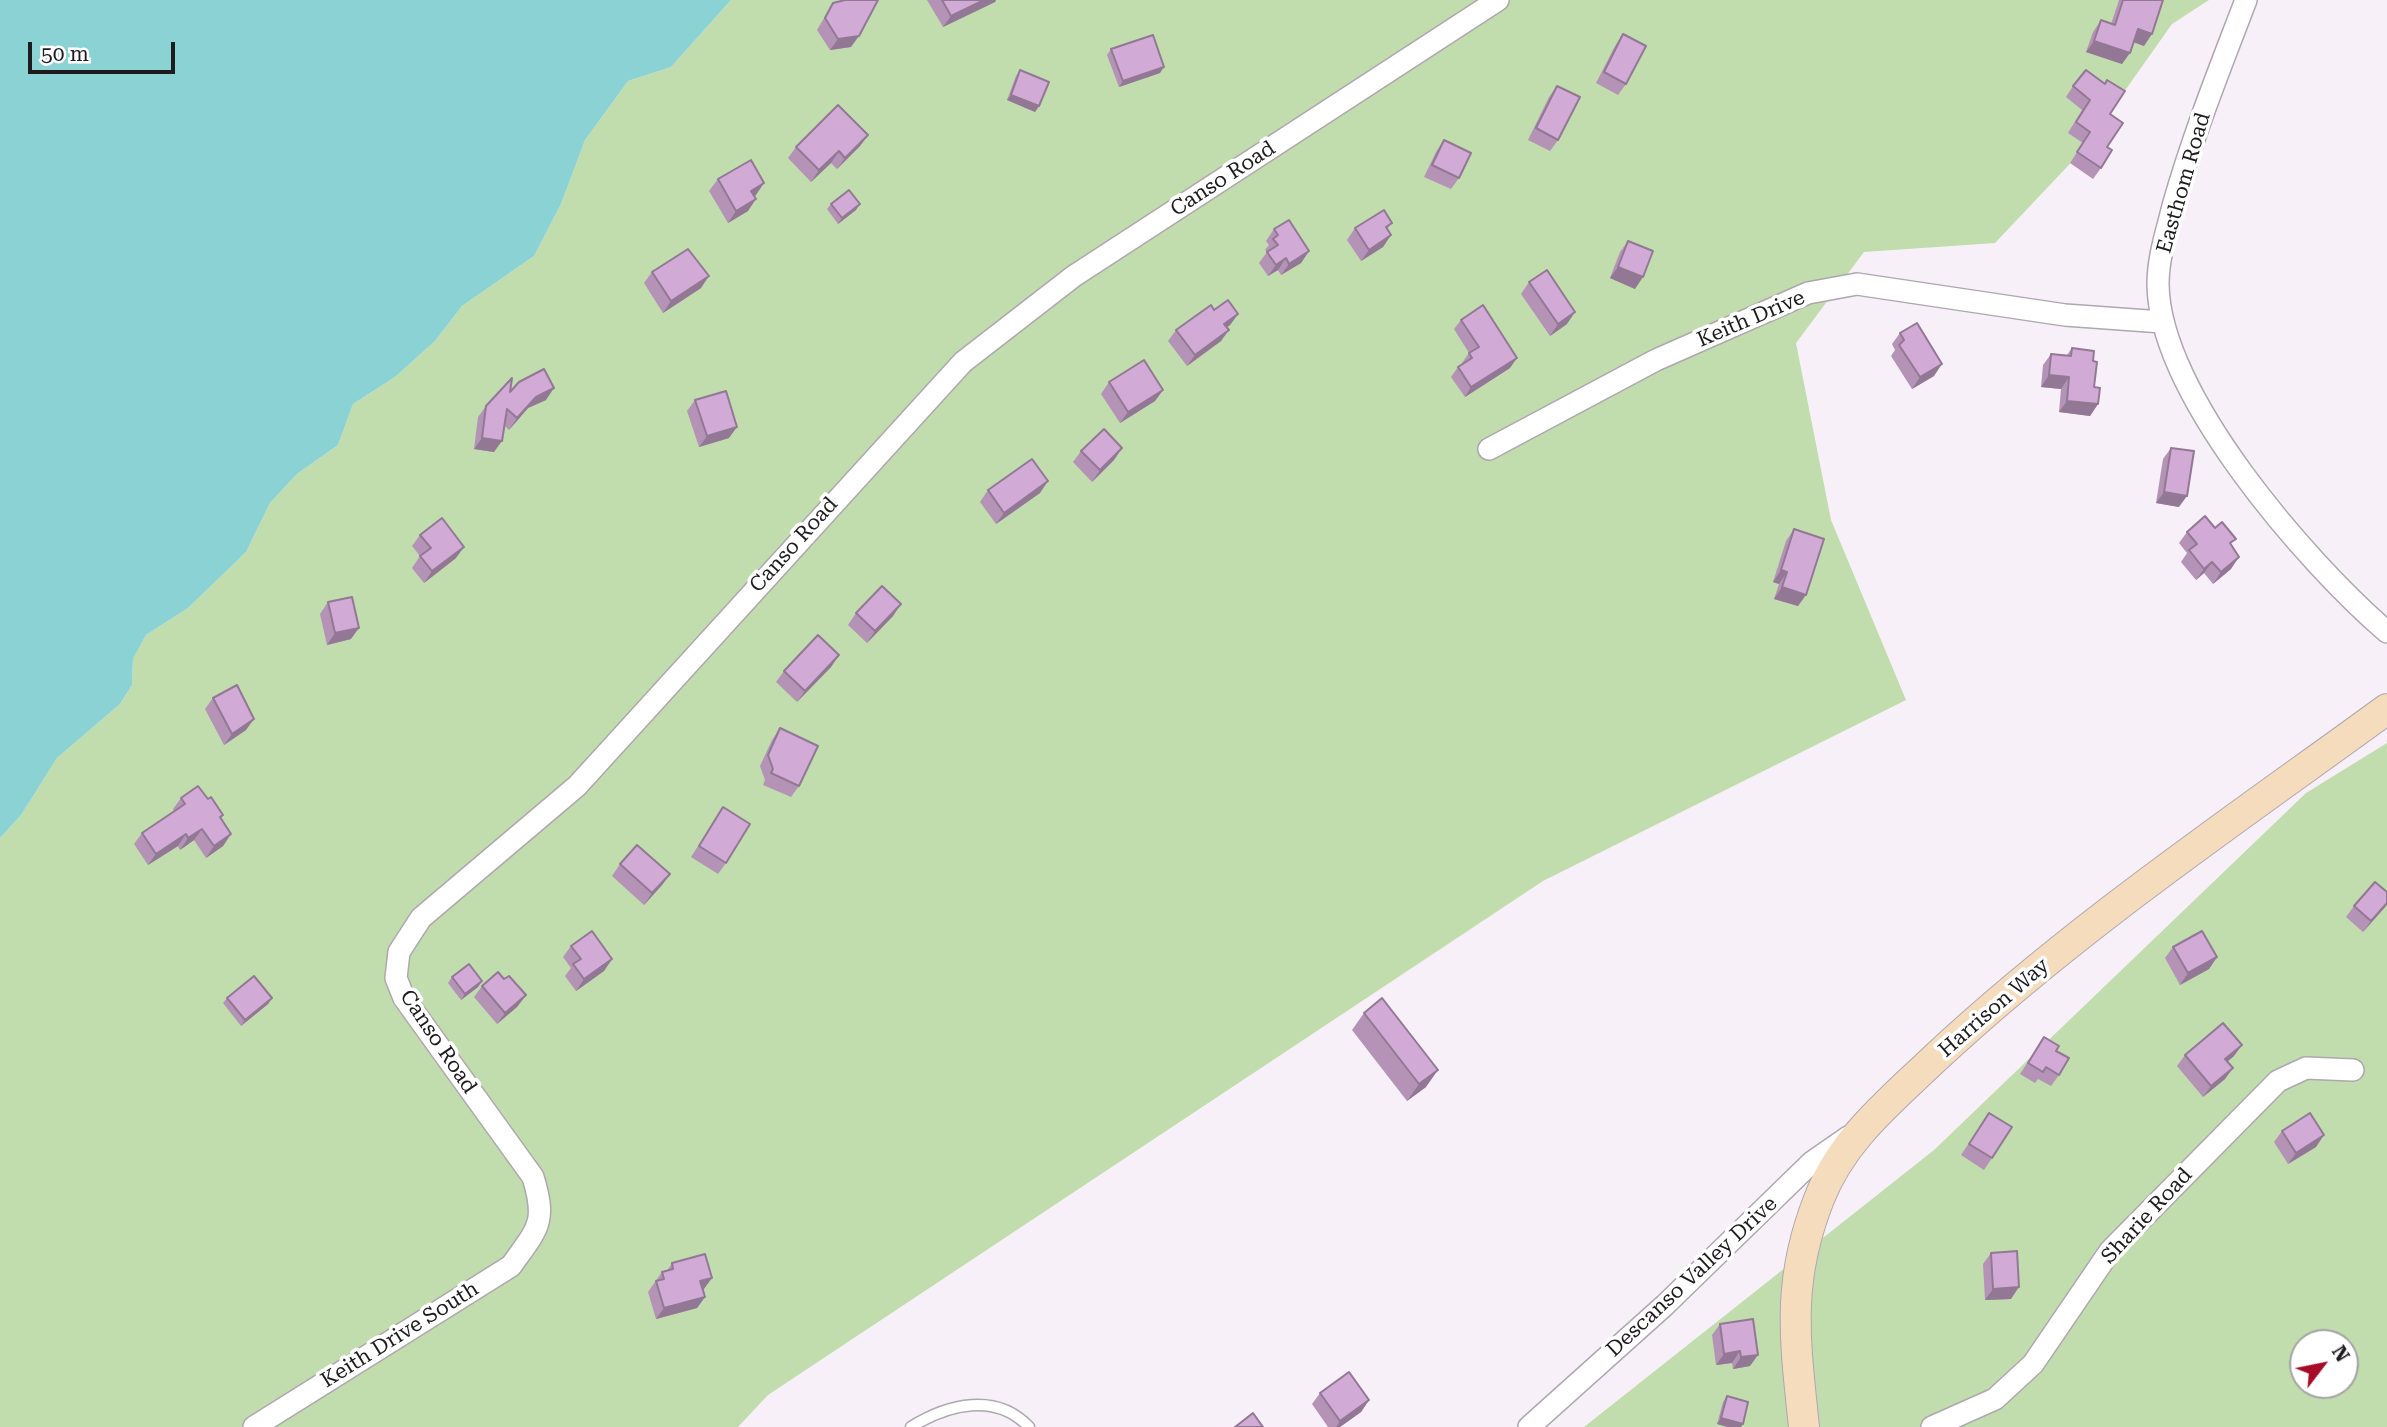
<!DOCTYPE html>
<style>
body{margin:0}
#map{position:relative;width:2387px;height:1427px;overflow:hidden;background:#f8f0f9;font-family:"Roboto Serif",serif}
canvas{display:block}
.north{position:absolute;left:2289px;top:1329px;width:70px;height:70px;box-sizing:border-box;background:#fff;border:2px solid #a5a4a5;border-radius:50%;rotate:58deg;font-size:19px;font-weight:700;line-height:28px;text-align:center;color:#1e1b1e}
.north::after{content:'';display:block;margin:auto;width:24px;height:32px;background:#a60b28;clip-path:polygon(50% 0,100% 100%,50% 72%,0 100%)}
.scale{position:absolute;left:28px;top:42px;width:147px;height:32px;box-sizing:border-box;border:4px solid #1e1b1e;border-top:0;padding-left:9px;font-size:21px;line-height:24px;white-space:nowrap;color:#1e1b1e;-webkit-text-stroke:5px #fff;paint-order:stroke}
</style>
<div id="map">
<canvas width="2387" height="1427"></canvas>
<div class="north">N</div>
<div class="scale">50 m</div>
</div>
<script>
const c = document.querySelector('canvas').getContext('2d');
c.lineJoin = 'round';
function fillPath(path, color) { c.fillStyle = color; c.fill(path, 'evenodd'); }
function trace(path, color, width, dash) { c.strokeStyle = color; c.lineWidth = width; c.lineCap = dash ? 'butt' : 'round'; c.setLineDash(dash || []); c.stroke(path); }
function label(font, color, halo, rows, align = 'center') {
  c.font = font + ' "Roboto Serif",serif'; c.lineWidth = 7; c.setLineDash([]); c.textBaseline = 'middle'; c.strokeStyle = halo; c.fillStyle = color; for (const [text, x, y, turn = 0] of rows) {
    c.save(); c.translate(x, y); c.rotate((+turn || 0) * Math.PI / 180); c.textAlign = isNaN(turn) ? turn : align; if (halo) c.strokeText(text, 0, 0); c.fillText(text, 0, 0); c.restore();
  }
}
fillPath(new Path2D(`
 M731,0h1478l-37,24 -89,126 -88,93 -131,9 -68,91 35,177 75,180 -363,181 -775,514 -30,32h-738v-589l21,-23 36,-57 63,-54 12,-19 1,-26 13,-24 42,-27 58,-56 24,-49 27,-29 41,-29 15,-41 42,-27 40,-36 27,-35 72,-50 27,-52 24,-64 43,-59 43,-14z
 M2387,743v684h-803l350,-277 372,-357zM2303,1343h42v42h-42z`), '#c1dcad');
fillPath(new Path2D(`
 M0,0h731l-60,67 -43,14 -43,59 -24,64 -27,52 -72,50 -27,35 -40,36 -42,27 -15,41 -41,29 -27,29 -24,49 -58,56 -42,27 -13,24 -1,26 -12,19 -63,54 -36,57 -21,23z`), '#8ad2d4');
const lane = new Path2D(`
 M911,1427c37,-23 85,-35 118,0`);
const street = new Path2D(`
 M2246,0c-26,68 -53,135 -73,206 -6,25 -15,51 -15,78 1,110 148,278 229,348
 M1489,449l167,-89 152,-67 49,-9 208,31 97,7
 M254,1427l257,-161c27,-38 36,-43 22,-89l-129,-179 -8,-20 3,-26 22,-34 156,-132 386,-424 111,-86 424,-276
 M1529,1427l136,-122 147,-143 36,-25
 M1932,1427l63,-28 38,-35 77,-113 168,-170 28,-13 47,2`);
const secondary = new Path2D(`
 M1804,1427c-9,-87 -18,-144 15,-228 23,-59 69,-96 113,-138 140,-131 300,-239 455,-352`);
trace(lane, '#afa7af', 13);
trace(street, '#afa7af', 24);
trace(secondary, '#afa7af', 32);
trace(lane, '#fff', 10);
trace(street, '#fff', 21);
trace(secondary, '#f5dcbc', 30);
fillPath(new Path2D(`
 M927,0h69l-1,2 -52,25z
 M2119,0h44l-19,46 -10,-4 -12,22 -36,-12 7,-20 8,-12 10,4z
 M833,3l18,44 -21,3 -13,-20z
 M1623,34l3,50 -8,11 -22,-12 19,-37z
 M1111,49l49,24 -41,14 -12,-32z
 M1020,70l19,36 -4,6 -28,-12 9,-24z
 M1557,86l1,54 -8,11 -22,-11 21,-43z
 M2073,86l37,28 -3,33 -6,21 -8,11 -23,-16 13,-20 -15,-10 14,-23 -16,-13z
 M868,135l-8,11 -23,23 -6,-6 -20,19 -23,-24 8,-11z
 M1444,140l15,38 -8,11 -27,-12 12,-25z
 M718,179l38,16 -2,1 -6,15 -20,12 -19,-32z
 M831,204l25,6 -18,14 -11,-15z
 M1392,223l-5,6 4,6 -8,12 -22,14 -14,-21 8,-12z
 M1274,229l35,22 -8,12 -20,12 -3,-5 -10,6 -9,-13 8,-11 -2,-2 4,-5 -3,-4z
 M1628,241l7,48 -25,-11 10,-26z
 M652,272l49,16 -38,25 -19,-30z
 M1529,282l38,42 -17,12 -29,-42z
 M1214,310l24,4 -8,11 -3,2 -6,14 -34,25 -19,-25 8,-11z
 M1461,320l49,48 -45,29 -14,-20 7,-10 5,-3 -1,-1 7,-10 -15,-24z
 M1900,333l34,43 -22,13 -21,-33 4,-6 -3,-6z
 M2072,348l21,13 1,26 4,17 -8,12 -31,-4 2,-23 -20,-2 2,-22 8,-11 16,1z
 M1109,382l54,8 -8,11 -35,22 -19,-29z
 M510,392l36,8 -18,8 -19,22 -5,-5 -10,27 -20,-3 4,-32 8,-11z
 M695,400l34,38 -30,9 -12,-36z
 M1122,448l-8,12 -22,22 -19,-20 8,-11z
 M2171,448l8,59 -23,-4 7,-44z
 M988,490l52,3 -44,31 -16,-22z
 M1794,529l4,77 -24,-7 5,-15 -6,-2 13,-41z
 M2187,532l44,13v24l-18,15 -9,-11 -8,7 -15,-18 6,-9 -8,-10z
 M420,535l36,23 -32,25 -12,-15 8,-12 -8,-10z
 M328,602l23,37 -24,6 -7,-31z
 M856,613l37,3 -26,27 -19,-18z
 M839,655l-8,12 -34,35 -21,-20 8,-11z
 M213,698l33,32 -22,15 -19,-36z
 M780,728l19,58 -8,11 -28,-12 2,-5 -5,-14 12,-26z
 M181,798l42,17 -2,3 10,16 -8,12 -17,12 -12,-18 -14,10 -2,-4 -30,19 -14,-21 8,-11 32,-22 -1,-2z
 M723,807l3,56 -8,11 -27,-17z
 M620,864l50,10 -8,11 -18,20 -32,-29z
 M2387,892v13l-24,27 -17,-15 8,-11z
 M571,946l41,13 -8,12 -28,20 -11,-15 6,-8 -8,-11z
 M2173,947l44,10 -8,12 -29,16 -15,-27z
 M452,977l30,4 -4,6 -17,13 -13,-17z
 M504,979l22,16 -9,12 -20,17 -23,-27 8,-11z
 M227,998h45l-4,6 -27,22 -18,-23z
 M1364,1013l62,74 -19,14 -55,-71z
 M2044,1037l12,14 3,24 -8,11 -13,-7 -3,4 -15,-9z
 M2185,1055l49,1 -7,6 -2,17 -22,18 -26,-31z
 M1989,1113l3,45 -8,12 -23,-15z
 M2282,1131l34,16 -28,17 -14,-22z
 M1991,1253l20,46 -26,1 -2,-36z
 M672,1263l32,26 1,8 -8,11 -41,11 -8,-27 14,-20 5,-1z
 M1720,1324l30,42 -17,3 -1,-6 -16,2 -4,-30z
 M1320,1393l49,7 -8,12 -21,15h-12l-16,-23z
 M1727,1396l14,31h-13l-11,-3 6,-22z`), '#b493b7');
fillPath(new Path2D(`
 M984,0h12l-1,2 -52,25 8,-11z
 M2138,29l14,5 -8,12 -14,-5z
 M859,36l-8,11 -21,3 8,-11z
 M2094,41l36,12 -8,11 -36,-12z
 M1164,67l-4,6 -41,14 4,-6z
 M1011,95l28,11 -4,6 -28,-12z
 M868,135l-8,11 -23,23 8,-11z
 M839,151l-8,12 -20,19 8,-12z
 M764,183l-8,12 -13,7 8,-11z
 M756,199l-8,12 -20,12 8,-12z
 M860,204l-4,6 -18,14 4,-6z
 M1391,235l-8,12 -22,14 8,-11z
 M1309,251l-8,12 -20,12 8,-11z
 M1286,258l-8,12 -10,6 8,-11z
 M1618,267l25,10 -8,12 -25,-11z
 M709,276l-8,12 -38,25 8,-12z
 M1575,312l-8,12 -17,12 8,-12z
 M1238,314l-8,11 -14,10 8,-11z
 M1229,330l-8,11 -34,25 8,-11z
 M1517,358l-7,10 -45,29 6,-10z
 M1942,364l-8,12 -22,13 8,-12z
 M2049,375l20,2 -8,12 -20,-2z
 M554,388l-8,12 -18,8 -19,22 8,-12 19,-21z
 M1163,390l-8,11 -35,22 8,-11z
 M2067,401l31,3 -8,12 -31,-4z
 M737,427l-8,11 -30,9 8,-11z
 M482,438l20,3 -8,11 -20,-3z
 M1122,448l-8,12 -22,22 8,-12z
 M1048,481l-8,12 -44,31 8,-11z
 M2164,492l23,4 -8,11 -23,-4z
 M464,547l-8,11 -32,25 8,-12z
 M2239,557l-8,12 -18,15 8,-12z
 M2212,562l-8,11 -8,7 8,-11z
 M1781,570l6,2 -8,12 -6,-2z
 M1782,587l24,8 -8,11 -24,-7z
 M901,604l-8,12 -26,27 8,-12z
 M359,628l-8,11 -24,6 8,-12z
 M839,655l-8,12 -34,35 8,-11z
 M254,719l-8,11 -22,15 8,-11z
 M202,829l-8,11 -14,10 8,-12z
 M186,834l-8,12 -30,19 8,-11z
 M231,834l-8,12 -17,12 8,-12z
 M670,874l-8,11 -18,20 8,-12z
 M2387,903l-3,5 -21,24 8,-11z
 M2217,957l-8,12 -29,16 8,-12z
 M612,959l-8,12 -28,20 8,-12z
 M482,981l-4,6 -17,13 4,-6z
 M526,995l-9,12 -20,17 8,-11z
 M272,998l-4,6 -27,22 4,-6z
 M2242,1045l-8,11 -17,14 8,-11z
 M2233,1068l-8,11 -22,18 8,-11z
 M1438,1070l-12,17 -19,14 12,-17z
 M2324,1135l-8,12 -28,17 8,-11z
 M712,1278l-8,11 -12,3 8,-11z
 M2019,1287l-8,12 -26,1 8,-11z
 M705,1297l-8,11 -41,11 8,-11z
 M1740,1351l-8,12 -16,2 8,-11z
 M1758,1355l-8,11 -17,3 8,-12z
 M1369,1400l-8,12 -21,15h-4l4,-6z
 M1721,1418l22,6 -2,3h-13l-11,-3z`), '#927895');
const building = new Path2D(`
 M845,0h33l-19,36 -21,3 -13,-21 8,-15z
 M942,0h42l-33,16z
 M2123,0h40l-11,34 -14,-5 -8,24 -36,-12 7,-21 14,5z
 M1623,34l23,12 -20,38 -22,-12z
 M1153,35l11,32 -41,14 -12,-32z
 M1020,70l29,12 -10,24 -28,-11z
 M2086,70l19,14 2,-4 18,11 -15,23 13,9 -16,24 5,3 -11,18 -24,-16 13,-20 -14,-10 14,-22 -17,-14z
 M1557,86l23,11 -22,43 -22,-12z
 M838,105l30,30 -23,23 -6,-7 -20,19 -23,-23z
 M1444,140l27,13 -12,25 -27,-13z
 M751,160l13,23 -13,8 5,8 -20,12 -18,-32z
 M849,190l11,14 -18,14 -11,-14z
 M1384,210l8,13 -6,4 5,8 -22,15 -14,-22z
 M1289,220l20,31 -20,13 -3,-6 -10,7 -9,-13 11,-7 -5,-6 5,-4 -4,-6z
 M1628,241l25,10 -10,26 -25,-10z
 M688,249l21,27 -38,25 -19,-29z
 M1547,270l28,42 -17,12 -29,-42z
 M1228,300l10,14 -14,10 5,6 -34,25 -19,-25 35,-25 3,5z
 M1483,305l34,53 -46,29 -13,-20 14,-9 -3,-5 10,-6 -18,-27z
 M1917,323l25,41 -22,13 -21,-32 5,-5 -4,-7z
 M2072,348l22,3 -1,10 4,1 -3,25 6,1 -2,16 -31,-3 2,-24 -20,-2 2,-21 20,2z
 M1144,360l19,30 -35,22 -19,-30z
 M544,369l10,19 -18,9 -19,21 -10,-9 -5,32 -20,-3 4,-32 26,-28 -2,14 9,-10z
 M726,391l11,36 -30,9 -12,-36z
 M1104,429l18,19 -22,22 -19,-19z
 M2171,448l23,3 -7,45 -23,-4z
 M1032,459l16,22 -44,32 -16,-23z
 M2205,516l10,12 7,-6 14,17 -6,4 9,14 -18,15 -9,-10 -8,7 -15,-19 8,-6 -10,-12z
 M442,518l22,29 -32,24 -12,-15 11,-8 -11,-13z
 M1794,529l30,10 -18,56 -24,-8 5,-15 -6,-2z
 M882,586l19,18 -26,27 -19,-18z
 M352,597l7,31 -24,5 -7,-31z
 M818,635l21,20 -34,36 -21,-20z
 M237,685l17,34 -22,15 -19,-36z
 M780,728l38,18 -19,40 -28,-13 2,-4 -5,-14z
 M198,786l10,13 3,-2 12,18 -3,2 11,17 -17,12 -12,-17 -14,9 -2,-4 -30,20 -14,-21 43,-29 -4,-6z
 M723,807l27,17 -24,39 -27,-17z
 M637,845l33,29 -18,19 -32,-29z
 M2375,882l12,10v11l-16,18 -17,-15z
 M592,931l20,28 -28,20 -11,-15 8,-5 -10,-13z
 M2202,931l15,26 -29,16 -15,-26z
 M469,964l13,17 -17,13 -13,-17z
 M498,972l6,7 5,-3 17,19 -21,18 -23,-27z
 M254,976l18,22 -27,22 -18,-22z
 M1382,998l56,72 -19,14 -55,-71z
 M2223,1023l19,22 -17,14 8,9 -22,18 -26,-31z
 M2044,1037l15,9 -3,5 13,7 -10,17 -13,-8 -3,5 -15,-9z
 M1989,1113l23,14 -20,31 -23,-14z
 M2310,1113l14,22 -28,18 -14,-22z
 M2017,1251l2,36 -26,2 -2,-36z
 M705,1254l7,24 -12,3 5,16 -41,11 -8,-27 8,-2 -2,-7 11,-3 -1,-6z
 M1753,1319l5,36 -17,2 -1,-6 -16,3 -4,-30z
 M1349,1372l20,28 -29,21 -20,-28z
 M1727,1396l21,6 -5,22 -22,-6z
 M1253,1413l10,14h-28z`);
fillPath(building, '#d1abd5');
trace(building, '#927895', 2);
label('21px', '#1e1b1e', '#fff', [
 ["Canso Road",1223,179,-33],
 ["Easthom Road",2184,183,-74],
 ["Keith Drive",1751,319,-23],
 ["Canso Road",794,545,-48],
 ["Harrison Way",1994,1008,-41],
 ["Canso Road",438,1042,56],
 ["Sharie Road",2147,1216,-47],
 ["Descanso Valley Drive",1692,1277,-43],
 ["Keith Drive South",400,1335,-32]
]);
</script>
